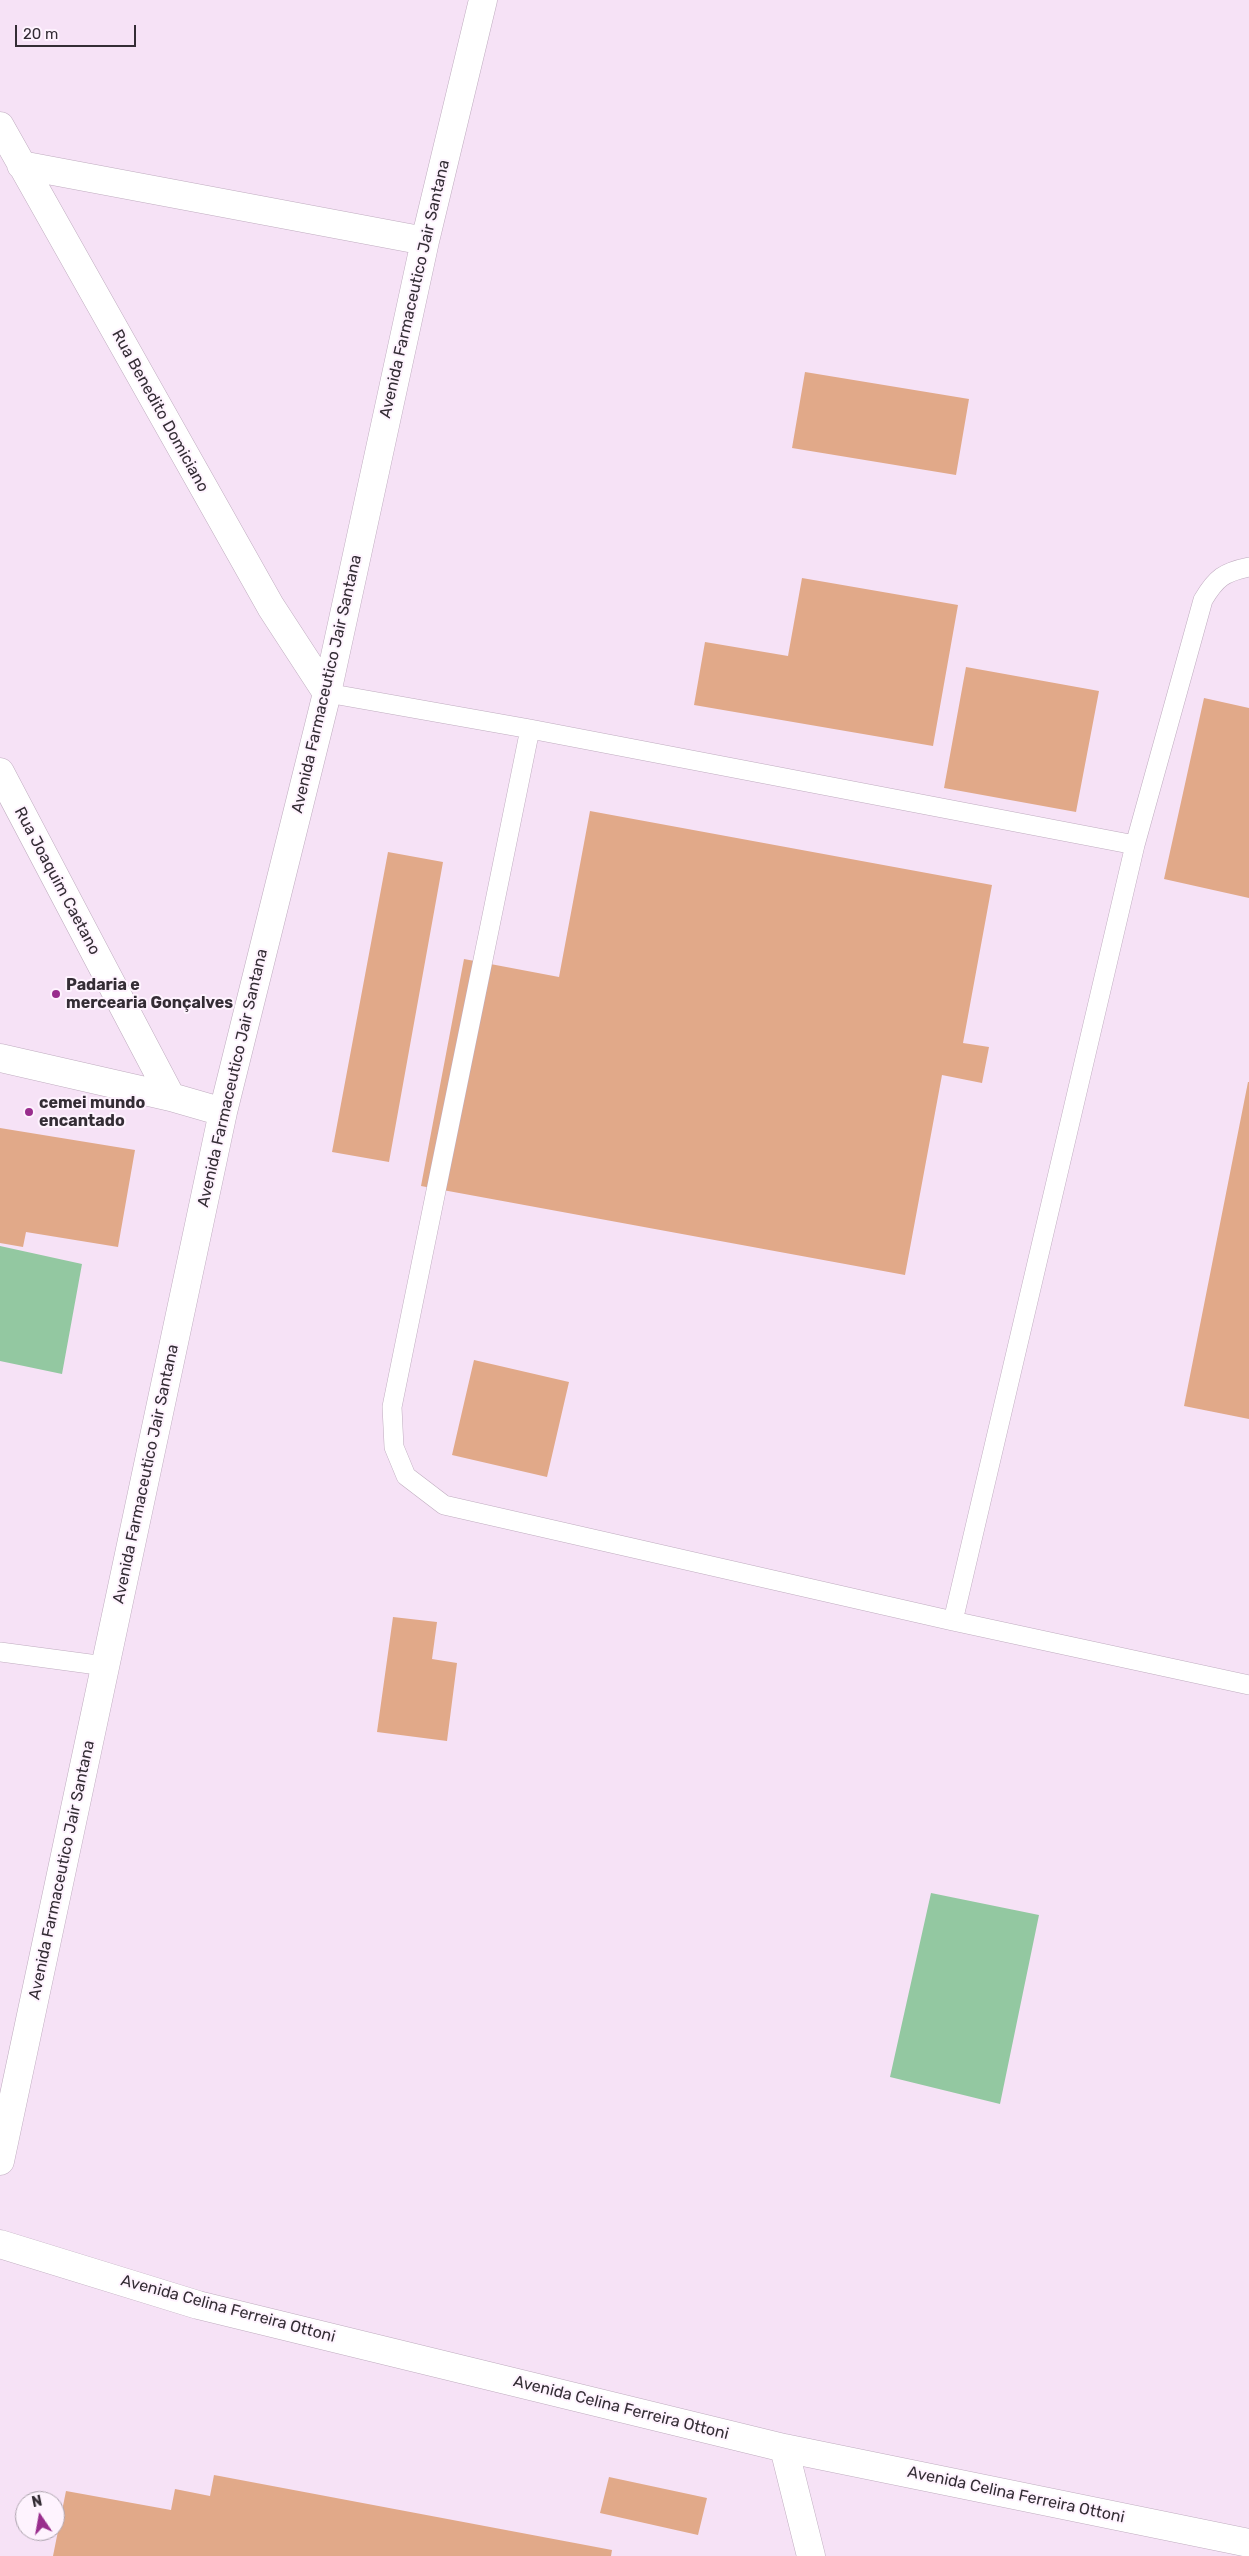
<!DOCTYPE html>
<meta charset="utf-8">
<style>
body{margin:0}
#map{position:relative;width:1249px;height:2556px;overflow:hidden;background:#f6e2f6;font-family:Rubik,sans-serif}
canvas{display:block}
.north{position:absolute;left:15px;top:2491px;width:50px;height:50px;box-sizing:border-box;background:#fef3fe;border:1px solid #ada4ae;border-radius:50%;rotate:348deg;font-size:14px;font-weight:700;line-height:20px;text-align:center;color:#342d35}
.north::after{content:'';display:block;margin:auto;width:18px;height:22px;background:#992d8d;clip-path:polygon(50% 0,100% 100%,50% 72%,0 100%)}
.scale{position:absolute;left:15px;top:25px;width:121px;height:22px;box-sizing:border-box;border:2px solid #342d35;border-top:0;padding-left:6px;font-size:15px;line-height:18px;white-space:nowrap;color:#342d35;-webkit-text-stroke:4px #fef3fe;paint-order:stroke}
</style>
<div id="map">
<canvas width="1249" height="2556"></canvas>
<div class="north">N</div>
<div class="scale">20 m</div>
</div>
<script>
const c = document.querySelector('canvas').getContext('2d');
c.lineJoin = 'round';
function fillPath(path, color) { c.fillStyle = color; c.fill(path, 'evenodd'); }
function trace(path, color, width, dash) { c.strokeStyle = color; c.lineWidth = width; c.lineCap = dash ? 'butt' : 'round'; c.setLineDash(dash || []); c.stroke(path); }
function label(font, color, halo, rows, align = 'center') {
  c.font = font + ' Rubik,sans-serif'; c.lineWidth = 4; c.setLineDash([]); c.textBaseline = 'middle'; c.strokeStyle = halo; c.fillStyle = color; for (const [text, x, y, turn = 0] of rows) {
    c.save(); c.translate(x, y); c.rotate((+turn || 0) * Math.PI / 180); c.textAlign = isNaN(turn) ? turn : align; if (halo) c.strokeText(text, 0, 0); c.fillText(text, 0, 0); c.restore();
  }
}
fillPath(new Path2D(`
 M0,1246l82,18 -20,110 -62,-13z
 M931,1893l108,22 -39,189 -110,-27z`), '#93c8a1');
fillPath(new Path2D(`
 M805,372l164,27 -13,76 -164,-27z
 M802,578l156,27 -25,141 -239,-41 11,-63 83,14z
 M966,667l133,24 -23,121 -132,-24z
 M1204,698l45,10v190l-85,-19z
 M590,811l402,74 -29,158 26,4 -7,36 -40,-8 -37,200 -484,-89 43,-227 95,18z
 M388,852l55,10 -54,300 -57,-10z
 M1248,1082h1v337l-65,-13z
 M0,1128l135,22 -17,97 -92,-15 -3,15 -23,-4z
 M474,1360l95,22 -22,95 -95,-22z
 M393,1617l44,5 -5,37 25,4 -10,78 -70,-9z
 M214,2475l398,75 -1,6h-558l13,-65 105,19 4,-21 35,7z
 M609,2477l98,21 -9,37 -98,-22z`), '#e1a989');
const service = new Path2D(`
 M327,693l203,36 605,116 68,-245c13,-22 21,-28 46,-33
 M530,729l-138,678 2,40 12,29 38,29 509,116
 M1135,845l-182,776 296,64
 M0,1652l105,14`);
const minor = new Path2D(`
 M0,126l271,481 56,86
 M21,165l404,76
 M0,772l171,325
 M0,1058l171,39 52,15
 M0,2161l223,-1049 104,-419 98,-452 58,-241`);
const tertiary = new Path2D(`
 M0,2244l198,61 586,143 465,95
 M784,2448l27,108`);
trace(service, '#bfacbf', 20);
trace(minor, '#bfacbf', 29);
trace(tertiary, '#bfacbf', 29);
trace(service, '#fff', 19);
trace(minor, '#fff', 28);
trace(tertiary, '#fff', 28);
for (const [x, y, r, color] of [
 [56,994,5,"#992d8d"],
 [29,1112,5,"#992d8d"]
]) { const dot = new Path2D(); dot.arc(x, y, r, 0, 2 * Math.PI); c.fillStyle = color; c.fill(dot); trace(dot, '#fef3fe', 2); }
label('16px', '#342d35', '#fef3fe', [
 ["Avenida Farmaceutico Jair Santana",415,289,-77],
 ["Rua Benedito Domiciano",160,411,61],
 ["Avenida Farmaceutico Jair Santana",327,684,-77],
 ["Rua Joaquim Caetano",57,881,62],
 ["Avenida Farmaceutico Jair Santana",233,1078,-77],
 ["Avenida Farmaceutico Jair Santana",146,1474,-78],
 ["Avenida Farmaceutico Jair Santana",62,1870,-78],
 ["Avenida Celina Ferreira Ottoni",228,2309,15],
 ["Avenida Celina Ferreira Ottoni",621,2408,14],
 ["Avenida Celina Ferreira Ottoni",1016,2495,12]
]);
label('bold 16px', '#342d35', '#fef3fe', [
 ["Padaria e",66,985],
 ["mercearia Gonçalves",66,1003],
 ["cemei mundo",39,1103],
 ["encantado",39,1121]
], 'left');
</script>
